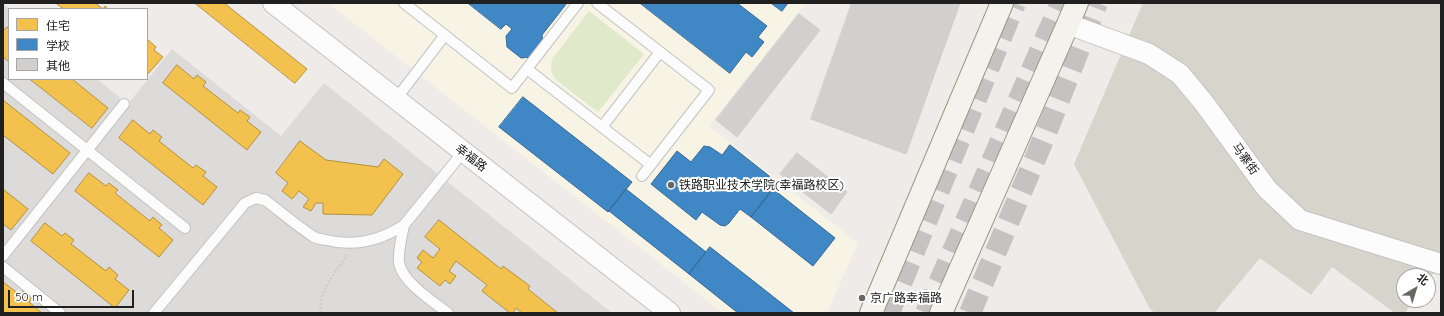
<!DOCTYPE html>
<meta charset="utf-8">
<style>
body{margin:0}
#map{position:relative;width:1444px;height:316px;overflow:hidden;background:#eeebe9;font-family:Quicksand,"Noto Sans SC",sans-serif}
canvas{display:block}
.frame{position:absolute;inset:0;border:4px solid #202020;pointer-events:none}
.legend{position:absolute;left:8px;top:8px;width:140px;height:72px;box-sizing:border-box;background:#fff;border:1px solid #a6a6a6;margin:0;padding:5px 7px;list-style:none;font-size:12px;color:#202020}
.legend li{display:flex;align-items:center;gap:8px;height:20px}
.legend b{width:20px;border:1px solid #a6a6a6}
.north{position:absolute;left:1396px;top:268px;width:40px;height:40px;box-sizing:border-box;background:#fff;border:1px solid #a6a6a6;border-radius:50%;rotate:38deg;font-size:11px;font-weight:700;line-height:16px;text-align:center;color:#202020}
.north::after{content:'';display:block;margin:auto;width:14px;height:18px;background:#686766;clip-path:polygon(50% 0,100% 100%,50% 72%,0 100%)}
.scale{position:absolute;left:8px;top:290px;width:126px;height:18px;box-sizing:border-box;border:2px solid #202020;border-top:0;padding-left:5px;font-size:12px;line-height:14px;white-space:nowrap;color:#202020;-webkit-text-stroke:3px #fff;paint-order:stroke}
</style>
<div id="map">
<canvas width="1444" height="316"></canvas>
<div class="frame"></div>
<ul class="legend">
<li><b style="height:11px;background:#f2c14e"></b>住宅</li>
<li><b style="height:11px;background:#3f88c5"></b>学校</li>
<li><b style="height:11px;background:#d2d0ce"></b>其他</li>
</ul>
<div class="north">北</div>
<div class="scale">50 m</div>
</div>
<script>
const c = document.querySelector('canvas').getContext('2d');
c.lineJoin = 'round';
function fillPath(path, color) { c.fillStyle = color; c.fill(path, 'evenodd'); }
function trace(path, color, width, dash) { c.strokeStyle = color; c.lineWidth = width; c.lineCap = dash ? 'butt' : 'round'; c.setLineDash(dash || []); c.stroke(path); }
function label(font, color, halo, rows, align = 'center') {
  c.font = font + ' Quicksand,"Noto Sans SC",sans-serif'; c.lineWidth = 4; c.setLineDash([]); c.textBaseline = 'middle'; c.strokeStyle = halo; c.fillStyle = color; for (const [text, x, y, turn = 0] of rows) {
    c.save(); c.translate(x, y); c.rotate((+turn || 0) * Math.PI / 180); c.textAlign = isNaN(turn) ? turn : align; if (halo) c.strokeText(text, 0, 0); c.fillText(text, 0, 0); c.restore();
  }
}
fillPath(new Path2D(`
 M3,4l6,5v70h88l31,25 44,-55 109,87 43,-53 288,230h-609z`), '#dddbda');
fillPath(new Path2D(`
 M328,3h478l-97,123 149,117 -31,70h-104z`), '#f7f3e5');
fillPath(new Path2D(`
 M1143,3h298v260l-13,18v-5h-24v24h10l-9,13h-10l-63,-46 -21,28 -51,-37 -46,55h-59l-5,-4 -76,-145z`), '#d7d4cb');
fillPath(new Path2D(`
 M589,11l55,43 -46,58 -43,-33 -4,-9v-6l2,-6z`), '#e0e9c9');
const homes = new Path2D(`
 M56,3h39l8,6 2,-3 3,3h-44z
 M195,3h29l83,66 -12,14z
 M7,27l2,2v33l-6,-5v-25z
 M147,39l9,8 -2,3 9,7 -16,18z
 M177,65l17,14 3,-4 9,7 -3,4 35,27 2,-3 10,7 -3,4 14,11 -14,18 -84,-67z
 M30,79h42l36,29 -16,20z
 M3,100l67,53 -17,21 -50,-39z
 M133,120l17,14 3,-4 9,7 -3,4 34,27 3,-3 10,7 -3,4 14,11 -14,18 -84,-67z
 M300,141l26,19 52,7 6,-8 19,15 -31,41 -49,-1v-11h-7l-5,8 -8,-4 6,-8 -10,-8 -7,8 -10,-8 6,-8 -12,-10z
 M89,173l17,13 3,-3 9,7 -3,3 35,28 3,-4 9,8 -3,3 14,12 -14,17 -84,-66z
 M3,189l25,20 -17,21 -8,-6z
 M439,220l62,49 2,-3 27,20 -2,3 30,24h-36l-6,-5 -3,5h-3l-28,-22 5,-6 -31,-24 -7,10 7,5 -6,8 -5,-4 -5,6 -23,-18 5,-6 -5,-4 6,-8 10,8 7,-9 -15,-12z
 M45,223l17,13 3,-3 9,7 -3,4 35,27 3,-4 9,8 -3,4 14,11 -14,18 -84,-67z
 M3,282l17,13 3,-4 9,8 -3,3 13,11h-39z`);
fillPath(homes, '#f2c14e');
trace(homes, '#b39140', 1);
const schools = new Path2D(`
 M468,3h99l-25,32 1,8 -11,14 -11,1 -14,-11 -1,-11 6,-7 -6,-5 -5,5z
 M640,3h97l30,23 -9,11 6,5 -12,15 -6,-5 -16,21z
 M771,3h17l-6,8z
 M523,97l109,85 -24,30 -109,-85z
 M730,145l48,38 -27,34 -11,-8 -11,14 -4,3 -5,-1 -18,-13 -6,8 -45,-36 26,-33 14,11 13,-16 6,1 12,8z
 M626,189l80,63 -17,22 -80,-63z
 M773,189l62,49 -22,28 -62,-49z
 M710,247l84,66h-56l-49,-39z`);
fillPath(schools, '#3f88c5');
trace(schools, '#366994', 1);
const building = new Path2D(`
 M852,3h108l-54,151 -95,-35z
 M799,14l21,16 -83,107 -21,-17z
 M797,153l50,39 -16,22 -51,-40z`);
fillPath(building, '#d2d0ce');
trace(building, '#d1cdca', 1);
trace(new Path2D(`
 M889,313l126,-310
 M926,313l135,-310
 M970,313l76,-180 51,-130`), '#c5c2c1', 22, [22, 11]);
const lane = new Path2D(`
 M404,3l108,85 66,-85
 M597,3l112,87 -67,86
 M527,69l124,96
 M3,83l182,145
 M396,99l49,-64
 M602,127l58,-75
 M404,225c-2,11 -6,25 -5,37 2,19 34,40 49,51
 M3,256l121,-152
 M3,267l57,46
 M154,313l91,-110 11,-5 9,2c16,12 32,26 49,37 4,2 8,2 12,3 28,7 55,0 78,-15l59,-73`);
const street = new Path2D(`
 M273,3l397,310
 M1068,24l81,30 31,20 24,29 63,86 33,31 141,44`);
const secondary = new Path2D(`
 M871,313l131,-310
 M941,313l127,-289 9,-21`);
trace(lane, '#c4c2c1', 12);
trace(street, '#c4c2c1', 22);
trace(secondary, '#989581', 24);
trace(new Path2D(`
 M321,313c-4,-22 15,-40 26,-58`), '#d7c8c8', 2.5, [2, 2]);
trace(lane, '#fcfcfc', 10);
trace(street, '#fcfcfc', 20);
trace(secondary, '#f4f2ec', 22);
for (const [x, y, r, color] of [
 [671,185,4,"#686766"],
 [862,298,4,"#686766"]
]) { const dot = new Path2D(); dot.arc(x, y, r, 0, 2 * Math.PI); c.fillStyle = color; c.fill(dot); trace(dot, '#fff', 1.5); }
label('12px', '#202020', '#fff', [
 ["幸福路",471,158,38],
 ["马寨街",1245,159,54]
]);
label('12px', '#202020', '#fff', [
 ["铁路职业技术学院(幸福路校区)",679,185],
 ["京广路幸福路",870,298]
], 'left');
</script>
